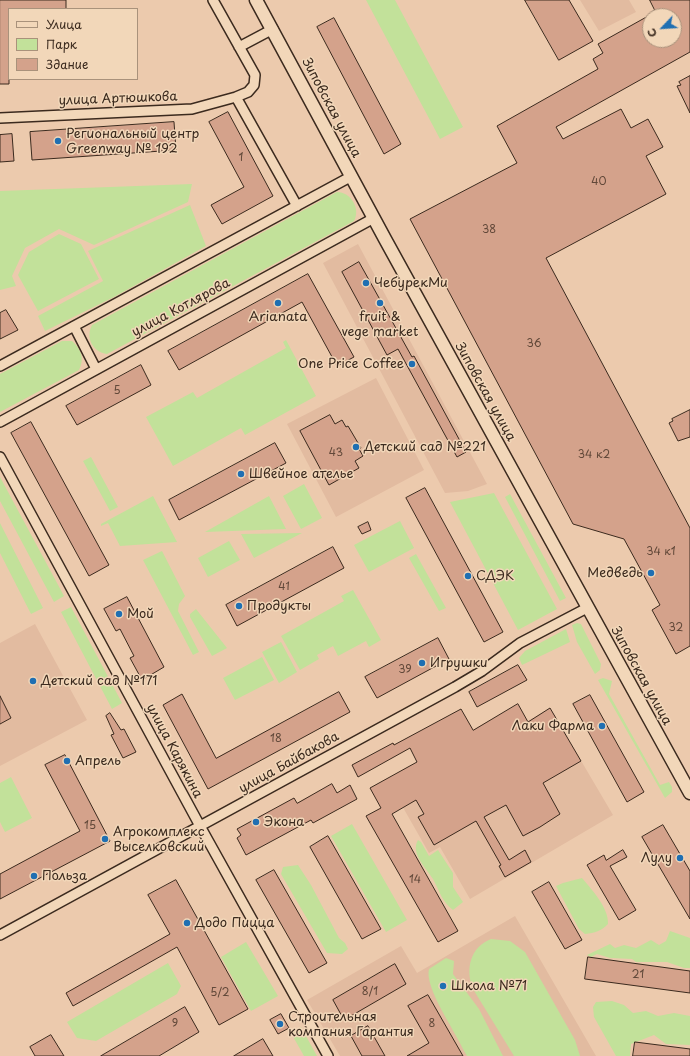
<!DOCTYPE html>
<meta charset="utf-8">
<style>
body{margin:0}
#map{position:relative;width:690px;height:1056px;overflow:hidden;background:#eccaad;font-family:"Playpen Sans",sans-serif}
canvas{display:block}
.legend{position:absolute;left:8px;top:8px;width:130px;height:72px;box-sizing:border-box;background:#f2d7b9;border:1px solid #a9927b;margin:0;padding:5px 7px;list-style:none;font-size:12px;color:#3b2a1e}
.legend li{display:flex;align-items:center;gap:8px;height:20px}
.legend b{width:20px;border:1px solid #a9927b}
.north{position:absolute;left:642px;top:8px;width:40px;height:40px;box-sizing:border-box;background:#f2d7b9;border:1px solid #a9927b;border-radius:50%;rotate:245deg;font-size:11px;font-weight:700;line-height:16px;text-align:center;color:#3b2a1e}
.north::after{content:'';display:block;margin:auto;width:14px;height:18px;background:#1f6fb2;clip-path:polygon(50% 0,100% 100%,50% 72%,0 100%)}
</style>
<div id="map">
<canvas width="690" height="1056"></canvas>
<ul class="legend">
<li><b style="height:5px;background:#f2d7b9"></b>Улица</li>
<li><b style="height:11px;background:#c2e19a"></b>Парк</li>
<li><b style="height:11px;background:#d4a28b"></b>Здание</li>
</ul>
<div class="north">С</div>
</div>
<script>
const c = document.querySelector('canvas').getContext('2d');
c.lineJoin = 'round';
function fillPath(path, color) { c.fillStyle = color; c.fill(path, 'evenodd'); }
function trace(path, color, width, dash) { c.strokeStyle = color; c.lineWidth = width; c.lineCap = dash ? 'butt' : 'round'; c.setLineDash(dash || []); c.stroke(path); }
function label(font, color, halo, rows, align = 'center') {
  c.font = font + ' "Playpen Sans",sans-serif'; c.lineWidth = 3; c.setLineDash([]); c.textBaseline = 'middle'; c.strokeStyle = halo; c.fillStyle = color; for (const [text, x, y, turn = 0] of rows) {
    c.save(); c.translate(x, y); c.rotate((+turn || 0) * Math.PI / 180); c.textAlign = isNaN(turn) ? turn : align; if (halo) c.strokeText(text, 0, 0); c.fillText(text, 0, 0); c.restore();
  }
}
fillPath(new Path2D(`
 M580,0h49l7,12 -37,19z
 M358,244l129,240 -19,7 -23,2 -122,-230z
 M376,378l48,92 -88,47 -49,-93z
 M35,624l52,96 -87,46v-123z
 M550,708l63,107 -143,84 -30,-52 -11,6 -32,-56z
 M515,916l81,140h-256l-33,-56 94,-54 16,27z`), '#e2bba0');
fillPath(new Path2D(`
 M366,0h29l68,127 -23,12z
 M192,184l-4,18 -94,43 -35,-16 -34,19 -13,28 4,10 -16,4v-99z
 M337,192c14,0 24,17 17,29l-247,133c-14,-2 -22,-16 -15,-29z
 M190,205l16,41 -92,51 -69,34 -7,-15 65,-35 -15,-30z
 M59,234l22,10 18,35 -61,32 -20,-36 11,-23z
 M286,340l30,56 -71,39 -4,-7 -68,38 -27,-49 47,-25 4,6 89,-50 -3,-6z
 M62,341h10c9,8 13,17 7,29l-79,42v-38z
 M91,457l27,50 -8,4 -27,-50z
 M0,477l64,119 -10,6 -54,-101z
 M304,484l18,34 -21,11 -18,-33z
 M494,493l63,116 -39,21 -68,-128z
 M510,494l56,104 -6,3 -55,-104z
 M153,496l24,46 -57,4 -12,-23 -7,3v-2z
 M269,496l17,33 -81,3z
 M400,521l14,27 -45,24 -15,-27z
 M0,523l43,85 -12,6 -31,-61z
 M302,533l-48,25 -13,-24z
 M229,541l11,19 -32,17 -10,-19z
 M162,551l23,45 -6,8 -1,7 21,41 -6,3 -50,-95z
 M416,554l30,54 -7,3 -30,-53z
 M353,590l28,50 -12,7 -3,-6 -28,15 -5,-10 -16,9 2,4 -19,11 -19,-34 63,-35 -3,-5z
 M71,607l51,96 -10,6 -51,-97z
 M196,609l31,39 -15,8 -22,-39v-3z
 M577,623l4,1 20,40 -1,6 -5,4 -18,-32 -5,-17z
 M566,629l4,13 -48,23 -3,-7 6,-7z
 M281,642l16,30 -18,11 -17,-31z
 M262,657l12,23 -39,20 -12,-22z
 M603,678l9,3 -3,13 51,91 9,-3 3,5v5l-7,6 -67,-118z
 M11,777l21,41 -27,14 -5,-10v-39z
 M352,824l55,96 -21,12 -55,-96z
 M418,840l3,2 8,14 9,-6 15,23v14l10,15 -10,8c-11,-8 -14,-20 -20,-31 -7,-11 -23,-26 -15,-39z
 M298,865l13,20 28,53 6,5 3,6 -6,5 -15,-1 -46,-79 2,-7z
 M582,878c10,12 27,30 26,46 -7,7 -13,9 -23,10l-6,-5 -23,-43 7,-3z
 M670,931l20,7v30h-6l-17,-6h-31l-4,-3 -22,-1 -13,-4 -6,3 -4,-2 23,-11 5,4 9,-3 12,3 15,-8 8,5 7,-4z
 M491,939l19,2 15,11 50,88 5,16h-66l-41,-67c-8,-19 -3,-42 18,-50z
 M246,942l32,54 -27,15 -30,-54z
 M446,958l8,3 -1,13 26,35 24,47h-36l-4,-7c-8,-18 -39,-62 -34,-80z
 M168,963l13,23 -4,8 -81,47 -19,-3 -10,-16z
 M612,1001l12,4 9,8 13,-2 12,5 16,-3 16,3v29l-24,-1 -12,-9 -23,9 -1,12h-14l-22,-39 -1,-10 3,-5z
 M301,1027l16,29h-13l-13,-23z`), '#c2e19a');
const building = new Path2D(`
 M0,0h66v9h-57v75h-9z
 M525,0h44l24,41 -34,19z
 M650,0h40v52l-134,75 7,12 58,-30 10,19 17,-9 15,28 -17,9 20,38 -120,64 144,270v118l-14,8 -24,-44 8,-5 -36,-66 -51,-15 -163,-305 107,-56 -20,-37 101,-57 -5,-10 10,-6 -5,-9 52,-29v25h24v-24h-16z
 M334,18l67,126 -17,10 -67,-127z
 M690,76v37l-13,-27 4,-1 -2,-3z
 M228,112l45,84 -51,28 -11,-19 33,-18 -35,-65z
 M174,122l2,28 -144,10 -2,-28z
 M12,134l2,27 -14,1v-27z
 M359,262l53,95 2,-1 52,96 -9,5 -59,-108 -11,6 -45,-83z
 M308,274l46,83 -17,9 -35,-64 -123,68 -11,-19z
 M6,310l12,20 -18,9v-26z
 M141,365l10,20 -74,40 -11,-19z
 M690,410v27l-12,4 -9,-18 4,-2 -1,-2z
 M330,415l5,9 7,-4 4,7 2,-1 13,22 -2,1 4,7 -8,5 4,7 -30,17 -29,-54z
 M31,422l78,143 -20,11 -78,-143z
 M275,443l11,20 -107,57 -10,-20z
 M425,488l78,144 -19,10 -78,-144z
 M368,522l3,8 -9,4 -4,-7z
 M333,547l11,21 -107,58 -11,-21z
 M127,597l37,70 -22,13 -12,-22 4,-2 -14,-27 -4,2 -12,-22z
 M438,638l11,21 -72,39 -12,-21z
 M518,665l9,15 -50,27 -8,-15z
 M339,692l11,20 -142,77 -45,-84 19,-11 34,64z
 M590,695l54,97 -17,10 -54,-98z
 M0,696l11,22 -11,6z
 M518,704l10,18 22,-14 31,53 -38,22 17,31 -20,13 -17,9 -17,-31 -22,12 25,43 16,-10 6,12 -26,15 -6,-11 2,-1 -25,-44 -42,24 -16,-28 6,-3 -8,-14 -24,14 66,117 -20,11 -72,-126 15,-8 -11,-20 47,-26 -7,-14 -52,29 -6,-12 41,-22 1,2 67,-36 12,21z
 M110,713l11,17 3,-1 12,23 -13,6 -12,-23 3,-1 -8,-18z
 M65,755l45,86 -110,58v-25l80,-43 -35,-66z
 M332,784l5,9 13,-8 7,14 -44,24 -2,-3 -65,35 -9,-17 4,-3 -4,-6 57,-31 3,5z
 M663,825l27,46v48l-48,-82z
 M328,836l53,93 -19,10 -52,-92z
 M623,850l4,7 -17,9 26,44 -17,10 -32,-55 17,-10 2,5z
 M274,870l53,93 -18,10 -53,-93z
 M176,880l72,129 -29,16 -42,-78 -104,59 -7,-13 104,-59 -22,-39z
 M549,882l33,58 -17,9 -33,-57z
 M588,957l102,14v22l-105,-14z
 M395,964l11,20 -62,36 -11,-20z
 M428,995l35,61h-56l22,-13 -21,-37z
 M185,1007l14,25 -40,24h-58z
 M281,1014l8,14 -11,6 -8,-14z
 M368,1026l17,30h-23l-11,-20z
 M51,1035l13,21h-29l-5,-9z
 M263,1039l10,17h-39z
 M635,1042l55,7v7h-57z`);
fillPath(building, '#d4a28b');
trace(building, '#3b2a1e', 1);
const minor = new Path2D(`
 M239,47l34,-18
 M236,97l61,109
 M0,118l192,-9 44,-12 12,-5 6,-7 1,-10 -42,-75
 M74,326l22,43
 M0,366l352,-190
 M0,422l374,-204
 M0,457l200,369 128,230
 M0,935l455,-248 27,-16 38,-28 67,-35`);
const tertiary = new Path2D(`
 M256,0l129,239 305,554`);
trace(minor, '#3b2a1e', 12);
trace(tertiary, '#3b2a1e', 15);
trace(minor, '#f2d7b9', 9);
trace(tertiary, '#f2d7b9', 12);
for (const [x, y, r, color] of [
 [58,141,4,"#1f6fb2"],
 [366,283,4,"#1f6fb2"],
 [278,303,4,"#1f6fb2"],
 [380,303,4,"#1f6fb2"],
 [412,364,4,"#1f6fb2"],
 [356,447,4,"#1f6fb2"],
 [241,474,4,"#1f6fb2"],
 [651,573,4,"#1f6fb2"],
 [468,576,4,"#1f6fb2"],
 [239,606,4,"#1f6fb2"],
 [119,614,4,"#1f6fb2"],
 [422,663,4,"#1f6fb2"],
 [33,681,4,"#1f6fb2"],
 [602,726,4,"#1f6fb2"],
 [67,761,4,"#1f6fb2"],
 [256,822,4,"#1f6fb2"],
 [105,839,4,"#1f6fb2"],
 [680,858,4,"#1f6fb2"],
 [34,876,4,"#1f6fb2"],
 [187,923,4,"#1f6fb2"],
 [443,986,4,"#1f6fb2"],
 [280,1024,4,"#1f6fb2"]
]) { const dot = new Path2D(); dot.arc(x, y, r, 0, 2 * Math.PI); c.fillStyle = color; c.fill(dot); trace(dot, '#f2d7b9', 1.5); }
label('11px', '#614839', null, [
 ["1",241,158],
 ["40",599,182],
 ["38",489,230],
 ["36",534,344],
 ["5",117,391],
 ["43",336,453],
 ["34 к2",594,455],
 ["34 к1",661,552],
 ["41",284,587],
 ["32",676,628],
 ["39",405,670],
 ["18",276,739],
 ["15",90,826],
 ["14",415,880],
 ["21",638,975],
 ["8/1",370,992],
 ["5/2",220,993],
 ["9",175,1024],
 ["8",432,1024]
]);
label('13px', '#3b2a1e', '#f2d7b9', [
 ["улица Артюшкова",118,99,-2],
 ["Зиповская улица",331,108,62],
 ["улица Котлярова",181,308,-28],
 ["Зиповская улица",485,392,61],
 ["Зиповская улица",641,676,61],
 ["улица Карякина",174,751,62],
 ["улица Байбакова",289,763,-29]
]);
label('13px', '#3b2a1e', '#f2d7b9', [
 ["Региональный центр",66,134],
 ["Greenway № 192",66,149],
 ["ЧебурекМи",374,283],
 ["Arianata",278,317,"center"],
 ["fruit &",380,317,"center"],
 ["vege market",380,332,"center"],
 ["One Price Coffee",404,364,"right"],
 ["Детский сад №221",364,447],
 ["Швейное ателье",249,474],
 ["Медведь",643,573,"right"],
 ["СДЭК",476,576],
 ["Продукты",247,606],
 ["Мой",127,614],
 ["Игрушки",430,663],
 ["Детский сад №171",41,681],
 ["Лаки Фарма",594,726,"right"],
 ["Апрель",75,761],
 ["Экона",264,822],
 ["Агрокомплекс",113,832],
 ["Выселковский",113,847],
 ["Лулу",672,858,"right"],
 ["Польза",42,876],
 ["Додо Пицца",195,923],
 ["Школа №71",451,986],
 ["Строительная",288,1017],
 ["компания Гарантия",288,1032]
], 'left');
</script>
